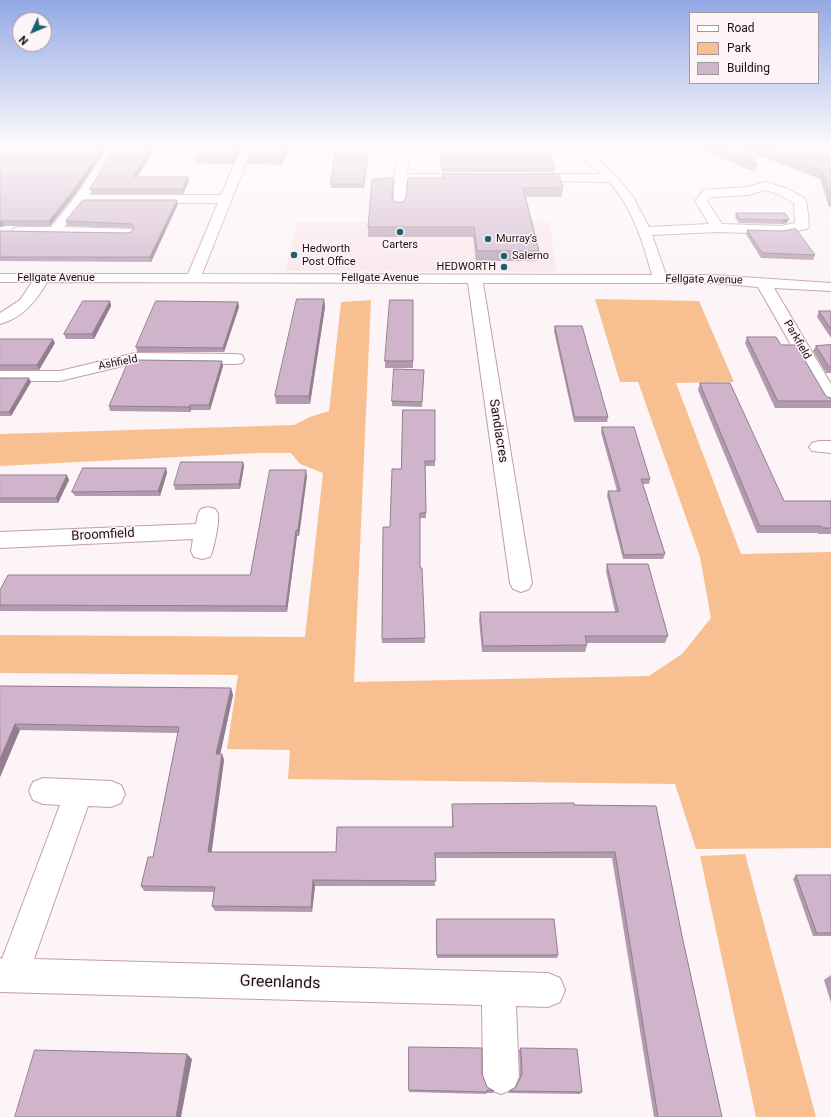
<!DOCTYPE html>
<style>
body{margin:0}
#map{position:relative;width:831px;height:1117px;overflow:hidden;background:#fcf4f6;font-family:Roboto,sans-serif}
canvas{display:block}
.legend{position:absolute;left:689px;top:12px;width:130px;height:72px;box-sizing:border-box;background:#fcf4f6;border:1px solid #a3999c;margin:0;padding:5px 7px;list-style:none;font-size:12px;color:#1e1114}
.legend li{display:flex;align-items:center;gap:8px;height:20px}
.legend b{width:20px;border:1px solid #a3999c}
.north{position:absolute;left:12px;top:12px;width:40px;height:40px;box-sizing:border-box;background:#fcf4f6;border:1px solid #a3999c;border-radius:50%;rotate:226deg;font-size:11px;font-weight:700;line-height:16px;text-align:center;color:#1e1114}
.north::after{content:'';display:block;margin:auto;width:14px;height:18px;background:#196270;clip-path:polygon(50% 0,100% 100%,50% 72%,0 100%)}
</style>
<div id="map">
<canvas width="831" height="1117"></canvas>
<ul class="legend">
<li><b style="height:5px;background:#fff"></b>Road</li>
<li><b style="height:11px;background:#f8c090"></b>Park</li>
<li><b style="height:11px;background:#d0b4cb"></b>Building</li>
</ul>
<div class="north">N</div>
</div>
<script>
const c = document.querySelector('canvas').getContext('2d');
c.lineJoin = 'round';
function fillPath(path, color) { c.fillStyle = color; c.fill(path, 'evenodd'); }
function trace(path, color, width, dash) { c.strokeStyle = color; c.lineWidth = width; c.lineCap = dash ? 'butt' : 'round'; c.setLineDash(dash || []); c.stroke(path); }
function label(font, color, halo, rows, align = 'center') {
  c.font = font + ' Roboto,sans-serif'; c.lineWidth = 3; c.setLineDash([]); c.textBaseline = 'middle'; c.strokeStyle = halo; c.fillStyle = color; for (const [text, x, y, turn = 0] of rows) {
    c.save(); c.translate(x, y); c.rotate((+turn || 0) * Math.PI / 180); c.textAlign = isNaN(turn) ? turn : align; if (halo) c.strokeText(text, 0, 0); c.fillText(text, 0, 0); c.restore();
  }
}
fillPath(new Path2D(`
 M642,147h77l-17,9 -24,6z
 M550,221l6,51 -271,-1 12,-49z`), '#f9e5ea');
fillPath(new Path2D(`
 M595,299l104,2 35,81 -58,1 65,171 90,-2v296l-135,1 -21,-65 -387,-5 2,-29 -63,-1 11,-74 -238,-2v-38l305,2 18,-164 -23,-9 -9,-11h-34l-257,13v-32l294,-9 16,-8 19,-6 12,-109 30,-2 -17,382 295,-6 33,-22 29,-36 -11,-61 -62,-175h-18z
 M745,854l71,263h-60l-56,-261z`), '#f8c090');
const street = new Path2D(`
 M108,147h11l-30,48h132l20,-46 14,-2 -5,6 -48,121 450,1c-9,-33 -20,-69 -43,-93l-82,-1 -2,-3 2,-3 4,-1h70l-12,-10 -25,-17 17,2 16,10 16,14 20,24 16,30 60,-3 -14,-23 9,-11 43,-3 19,-5 22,7 16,9 2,3 2,13 1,12 -2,3 -26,5 -63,-2 -66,3 14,40h46l119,8v8l-57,-3 57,96v20l-6,-1 -3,-4 -64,-112 -46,-4h-229l49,300 -3,6 -8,3 -8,-3 -3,-6 -42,-300 -421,-1c-11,20 -25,36 -47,42v-11l20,-13 12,-18h-32v-8h188l30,-71h-134l-20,24 68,2 2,3 -2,3 -5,1 -108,-1 -5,-1 -2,-3 2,-3 5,-1h32l24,-30zM766,190l14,5 14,8 1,20 -14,3 -59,-2 -15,-23 4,-4 37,-2z
 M403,153l4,1 2,2 -2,18h65l4,1 2,3 -2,3 -4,1h-65l-2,25 -2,3h-8l-2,-3 2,-27 -1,-2 3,-22 2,-2z
 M135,353l101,1 6,1 2,4 -2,4 -6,1 -101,-1 -75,18h-60v-10h60z
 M819,441h12v12l-19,-2 -3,-4 3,-4z
 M208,507l7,2c1,1 3,4 3,6 1,8 -4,35 -8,42l-8,2 -8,-2 -3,-6 2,-12 -193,9v-16l196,-8 2,-10 3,-5z
 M43,778l68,3 10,4 4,9 -4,9 -10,4 -23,-1 -54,153 514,14 12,5 5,12 -5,12 -12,5 -32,-1 3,70 -5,13 -13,5 -13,-5 -5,-13 -1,-71 -482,-13v-34l2,1 58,-154 -17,-1 -10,-4 -4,-9 4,-9z`);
trace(street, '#c49fa7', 2);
fillPath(street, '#fff');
fillPath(new Path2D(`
 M4,147h103l-33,49 -24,30h-46l-4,1v-75z
 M156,147l-19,30 52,4 -6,13h-91l-2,-5z
 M439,147h109l7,22 -1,3h-112l-2,-24z
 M695,147h136v60h-2l-9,-28 -73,-28 10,13 -2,8z
 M240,148l-7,16 -36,-1 -1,-4z
 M369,148l-5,40h-33v-4z
 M286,154l-5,11 -34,-1v-4z
 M443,174l120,13 -1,10h-36l13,54 -1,10h-62l-3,-24h-105v-10l25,-39 -1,11 3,3h8l40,-24z
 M178,204l-27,58 -151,-1v-30l126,2 5,-1 3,-3 -1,-1 -66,-2 -1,-5z
 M736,213h49l2,10 -6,1 -42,-1 -4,-6z
 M747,230l68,25 -2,5 -52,-2 -15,-24z
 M324,299l1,8 -15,97h-34l-1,-8z
 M413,300v68h-28v-7z
 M110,301l1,5 -17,33h-28l-2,-5z
 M238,302l1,5 -15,45h-87l-1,-5z
 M819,311h12v27l-14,-21z
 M555,326l53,91 -1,5h-33l-20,-91z
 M747,337l34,8 46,52 4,1v10h-56l-30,-65z
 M0,339l55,4 -16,27h-39z
 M831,345v28h-5l-13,-22 3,-5z
 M223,366l-13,44h-19l-1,2 -80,-1 -1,-5z
 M424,370l-2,37 -30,-1v-5z
 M0,378l31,4 -20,34h-11z
 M700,383l84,118h47v33h-13v-1h-61l-59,-143z
 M403,410l32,51v5h-10l1,52h-6v50l5,75h-43v-4l8,-112 11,-58z
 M602,427l48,52 -1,5h-6l22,70 -2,5h-40l-16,-63 1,-5h9l-16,-59z
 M243,462l1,4 -4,23 -65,1 -1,-5z
 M166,468l1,5 -7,23h-85l-3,-4z
 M0,475l69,5 -11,23h-58z
 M307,476l-8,60h-2l-10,76 -287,-1v-21l250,-15z
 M607,564l61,72 -3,7h-78v2l-2,7h-103l-3,-33 1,-7h135l-9,-41z
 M0,686l231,2 2,7 -13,59h2l2,6 -13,92h125l116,-25v-23l122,1 82,1 26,130 40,181h-68l-42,-259h-177v28h-120l-3,26 -97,-1 -3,-5 2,-14 -70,-1 -3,-5 12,-29 25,-124 -158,-3 -20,47z
 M796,875h35v61h-18l-20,-57z
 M436,922l122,33 -1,3h-120z
 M831,975v28l-7,-23z
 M409,1047l73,27 5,13 7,4 -1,2h-7v1l-77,-2z
 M521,1048l61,44 -2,2 -72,-1 1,-2 7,-3 4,-11 -1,-27z`), '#b39baf');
fillPath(new Path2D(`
 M103,147h4l-33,49 -24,30 -1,-5z
 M152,147h4l-22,35 -1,-5z
 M238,147h7l-5,1 -7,16 -1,-4z
 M288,147h4l-6,7 -5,11 -1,-4 5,-11z
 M369,147h1l-1,1 -5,40v-4z
 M188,177l1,4 -6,13 -1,-5z
 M393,178v10l-1,20v-10z
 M177,200l1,4 -27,58 -1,-5z
 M789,219l-2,4 -6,1 1,-4z
 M2,221l2,5 -4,1v-5z
 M324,299l1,8 -15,97 -1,-8z
 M110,301l1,5 -17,33 -2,-5z
 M238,302l1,5 -15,45 -1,-4z
 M53,339l2,4 -16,27 -2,-5z
 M222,361l1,5 -13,44 -1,-5z
 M29,378l2,4 -20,34 -2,-4z
 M190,405l1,5 -1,2 -1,-5z
 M243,462l1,4 -4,23 -1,-5z
 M166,468l1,5 -7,23 -2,-5z
 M306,470l1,6 -8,60 -1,-6z
 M67,475l2,5 -11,23 -2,-5z
 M296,530l1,6 -10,76 -1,-6z
 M231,688l2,7 -14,65 -3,-6z
 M15,724l5,6 -20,47v-18z
 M222,754l2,6 -13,97 -3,-5z
 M313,880l2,6 -3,26 -1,-5z
 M187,1054l5,5 -11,58h-5z`), '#927e8e');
const building = new Path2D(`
 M4,147h99l-31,45 -23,29h-47l-2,1v-70z
 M116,147h36l-19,30h55l-6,12h-92z
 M203,147h35l-6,13 -36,-1z
 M253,147h35l-3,3 -5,11 -33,-1 4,-10z
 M336,147h33l-5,37h-33z
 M440,147h108l7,22h-113z
 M714,147h30l13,17z
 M757,147h74v50l-9,-26z
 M443,174h116l4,13 -40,1 16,63h-62l-3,-24h-106l4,-48 21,-1 -1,20 3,4h8l3,-5 2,-19h36z
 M83,200h94l-27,57h-150v-26l126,2 5,-1 3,-4 -2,-4 -66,-3z
 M736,213h49l4,6 -7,1 -42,-1z
 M796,229l19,26 -53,-2 -15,-23 35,1z
 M297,299h27l-15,97h-34z
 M390,300h23v61h-28z
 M83,301h27l-18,33h-28z
 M156,301l82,1 -15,46 -87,-1z
 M819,311h12v18z
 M555,326h27l26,91h-33z
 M747,337h29l5,8h15l28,48 3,4 4,1v3h-53z
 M0,339h53l-16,26h-37z
 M831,345v22h-2l-13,-21z
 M134,360l88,1 -13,44h-19l-1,2 -80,-1 19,-44z
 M394,369l30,1 -2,32 -30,-1z
 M0,378h29l-20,34h-9z
 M700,383h30l54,118h47v27h-9l-1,-2h-61z
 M403,410h32v51h-10l1,52h-6v55h2l3,70 -43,1 1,-112h7l2,-58h9z
 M602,427h32l16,52h-9l24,75 -41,1 -16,-64h12z
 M181,462h62l-4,22 -65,1z
 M83,468h83l-8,23 -86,1z
 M270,470h36l-8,60h-2l-10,76 -286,-1v-15l8,-15h242z
 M0,475h67l-11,23h-56z
 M607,564h41l20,72h-83l2,9 -104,1 -3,-34h138z
 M0,686l231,2 -15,66h6l-14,98h128l1,-25h116l-1,-23 122,-1v2l82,1 26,130 40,181h-64l-43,-265 -180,1 1,28 -123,-1 -2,27 -99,-1 3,-19 -74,-1 7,-29h5l26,-130 -164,-3 -15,35z
 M796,875h35v58h-14z
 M437,919h117l4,36h-121z
 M409,1047l73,1v26l5,13 7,4 -7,-1v2l-78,-2z
 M521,1048l56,1 5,43 -73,-1 7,-4 6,-13z
 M35,1050l152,4 -11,63h-161z`);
fillPath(building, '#d0b4cb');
trace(building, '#927e8e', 1);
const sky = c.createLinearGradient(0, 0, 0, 304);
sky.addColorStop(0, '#93a8e4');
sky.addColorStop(0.48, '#fefafb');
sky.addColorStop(1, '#fefafb00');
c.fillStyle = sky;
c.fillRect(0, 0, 831, 304);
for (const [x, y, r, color] of [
 [400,232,4,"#196270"],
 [488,239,4,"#196270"],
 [294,255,4,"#196270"],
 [504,256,4,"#196270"],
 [504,267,4,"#196270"]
]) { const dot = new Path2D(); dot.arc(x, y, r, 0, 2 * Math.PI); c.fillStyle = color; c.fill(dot); trace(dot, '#fcf4f6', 1.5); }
label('11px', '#1e1114', '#fcf4f6', [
 ["Murray's",496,239],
 ["Carters",400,245,"center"],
 ["Hedworth",302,249],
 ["Post Office",302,262],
 ["Salerno",512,256],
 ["HEDWORTH",496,267,"right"]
], 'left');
label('11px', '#1e1114', '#fcf4f6', [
 ["Fellgate Avenue",56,278],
 ["Fellgate Avenue",380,278],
 ["Fellgate Avenue",704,280,1],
 ["Parkfield",797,340,60],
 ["Ashfield",118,363,-11]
]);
label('13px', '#1e1114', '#fcf4f6', [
 ["Sandiacres",498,431,81],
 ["Broomfield",103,535,-3]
]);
label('16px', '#1e1114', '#fcf4f6', [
 ["Greenlands",280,983,2]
]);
</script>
